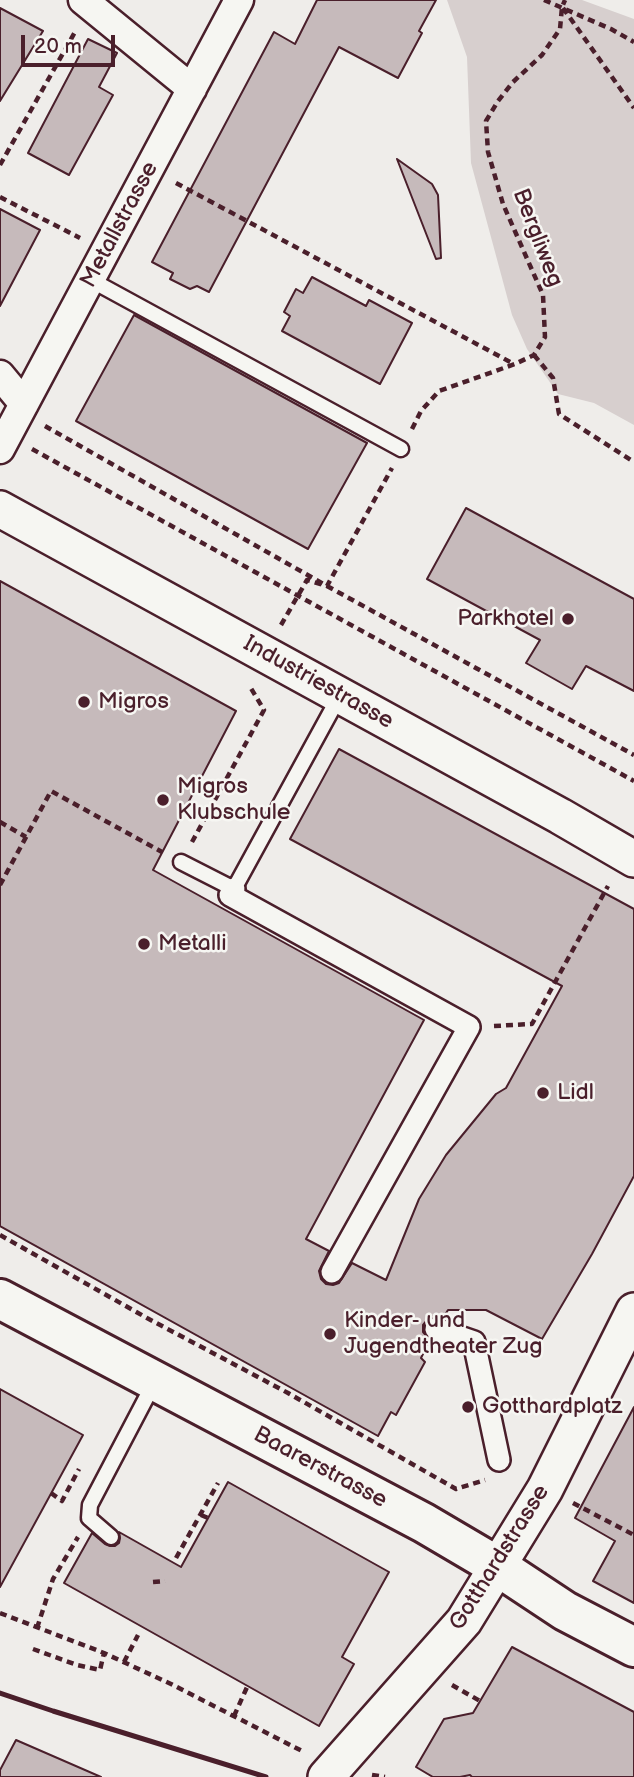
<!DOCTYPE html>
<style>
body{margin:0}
#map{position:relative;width:634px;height:1777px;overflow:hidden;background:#efedea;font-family:"Balsamiq Sans",sans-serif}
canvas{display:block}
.scale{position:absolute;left:21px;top:35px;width:94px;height:32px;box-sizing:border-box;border:4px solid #4a1f2b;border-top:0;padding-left:9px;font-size:21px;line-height:24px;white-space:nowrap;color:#4a1f2b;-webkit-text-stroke:5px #f6f6f2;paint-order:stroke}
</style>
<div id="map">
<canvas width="634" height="1777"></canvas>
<div class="scale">20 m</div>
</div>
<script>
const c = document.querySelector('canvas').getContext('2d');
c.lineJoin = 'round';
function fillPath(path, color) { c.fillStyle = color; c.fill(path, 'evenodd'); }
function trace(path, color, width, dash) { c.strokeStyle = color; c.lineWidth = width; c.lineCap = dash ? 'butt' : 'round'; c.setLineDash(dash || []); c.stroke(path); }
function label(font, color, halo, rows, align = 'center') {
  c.font = font + ' "Balsamiq Sans",sans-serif'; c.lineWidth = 5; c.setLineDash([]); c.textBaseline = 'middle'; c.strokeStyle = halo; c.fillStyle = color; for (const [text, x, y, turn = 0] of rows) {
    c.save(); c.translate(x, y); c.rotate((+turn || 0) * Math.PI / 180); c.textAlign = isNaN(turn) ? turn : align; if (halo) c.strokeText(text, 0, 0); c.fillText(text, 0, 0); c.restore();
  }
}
fillPath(new Path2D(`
 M447,0h135l52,19v406l-40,-22 -36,-9 -31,-45 -15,-34 -41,-152 -4,-106z`), '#d7cfce');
const building = new Path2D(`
 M317,0h119l-17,31 3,2 -24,45 -59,-31 -130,245 -12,-6 -7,3 -20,-10 3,-6 -21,-11 122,-230 21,12z
 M0,8l43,23 -43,70z
 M88,39l29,14 -18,34 14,8 -44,80 -41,-22z
 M397,159l35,25 6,11 3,63 -5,1z
 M0,209l40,21 -40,76z
 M312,277l54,29 3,-6 43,23 -32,61 -98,-53 8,-15 -6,-4 12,-23 7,4z
 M134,315l233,128 -59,106 -232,-128z
 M466,508l168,91v92l-48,-25 -14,23 -46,-26 14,-23 -113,-61z
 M0,581l236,130 -83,159 271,150 -118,219 23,12 -10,20 2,8 5,5 7,1 6,-2 13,-20 34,17 33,-81 27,-44 50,-61 10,-6 56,-102 -272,-147 49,-90 295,160v267l-42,78 -50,85 -56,-29h-38l-5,8 -9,-2 -6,3 -5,6v7l7,8 -9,18 4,4 -29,53 -5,-3 -13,24 -378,-210z
 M0,1389l83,46 -83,152z
 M634,1407v196l-41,-22 22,-40 -40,-23z
 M228,1482l161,90 -47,85 12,7 -35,62 -255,-143 28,-50 13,11 5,2h5l4,-3 1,-5 -1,-6 62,35z
 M512,1647l122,65v65h-162l-2,-2 -10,2h-27l-17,-10 28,-48 29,-6z
 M16,1740l85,37h-101v-7z`);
fillPath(building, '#c6babb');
trace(building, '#4a1f2b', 2);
const service = new Path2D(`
 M91,280l310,169
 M181,862l53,27 106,-194
 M111,1537l-22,-19 1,-13 64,-122`);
const pedestrian = new Path2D(`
 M234,889l-4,6 239,132 -137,245
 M436,1329l38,13 25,118`);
const minor = new Path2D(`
 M83,0l109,89
 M0,375l24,29
 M0,449l239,-449`);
const tertiary = new Path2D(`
 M0,509l560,307 74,43
 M326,1777l138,-156 81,-132 89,-178`);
const secondary = new Path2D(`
 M0,1299l424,224 73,43 68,45 69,36`);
trace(service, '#4a1f2b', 19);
trace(pedestrian, '#4a1f2b', 26);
trace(minor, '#4a1f2b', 33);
trace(tertiary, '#4a1f2b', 40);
trace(secondary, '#4a1f2b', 44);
trace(new Path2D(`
 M544,0l67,29 23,13
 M563,8l71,100
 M0,165l75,-133
 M176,183l338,181
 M0,197l80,41
 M534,355l19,23 6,36 75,48
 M45,426l282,160 307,169
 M412,429l9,-18 18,-20 76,-27 19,-9 11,-18 -2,-42 -40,-91 -15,-52 -2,-31 12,-20 15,-19 29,-27 18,-26 2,-22 3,-7
 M32,449l602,332
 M281,625l26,-45 20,6 65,-118
 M0,822l26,15
 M192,842l72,-132 -15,-25
 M0,885l51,-94 111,61
 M494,1026l38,-2 76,-138
 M0,1235l147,83 141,75 168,96 29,-9
 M51,1493l11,8 17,-32
 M573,1503l61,32
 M201,1515l7,3
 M176,1558l42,-75
 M153,1582l12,-1
 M0,1613l104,40 67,31 133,68
 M37,1628l16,-49 25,-42
 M33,1649l44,16 23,5 4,-17
 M124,1662l14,-27
 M452,1685l28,16
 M234,1716l14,-31
 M372,1775l13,2`), '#4a1f2b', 4.5, [7, 5]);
trace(service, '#f6f6f2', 14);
trace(pedestrian, '#f6f6f2', 21);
trace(minor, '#f6f6f2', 28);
trace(tertiary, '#f6f6f2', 35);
trace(secondary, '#f6f6f2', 38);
trace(new Path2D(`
 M0,1693l53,18 213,66`), '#4a1f2b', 5);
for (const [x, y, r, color] of [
 [568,619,7,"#4a1f2b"],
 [84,702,7,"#4a1f2b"],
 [163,800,7,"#4a1f2b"],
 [144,944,7,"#4a1f2b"],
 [543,1093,7,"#4a1f2b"],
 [330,1334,7,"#4a1f2b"],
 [468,1407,7,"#4a1f2b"]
]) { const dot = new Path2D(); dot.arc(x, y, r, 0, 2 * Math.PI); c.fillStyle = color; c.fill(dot); trace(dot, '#f6f6f2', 2.5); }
label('23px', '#4a1f2b', '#f6f6f2', [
 ["Metallstrasse",120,225,-62],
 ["Bergliweg",537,238,69],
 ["Industriestrasse",318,683,29],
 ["Baarerstrasse",320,1468,28],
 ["Gotthardstrasse",500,1558,-58]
]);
label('23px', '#4a1f2b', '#f6f6f2', [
 ["Parkhotel",554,619,"right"],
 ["Migros",98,702],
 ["Migros",177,787],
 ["Klubschule",177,813],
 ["Metalli",158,944],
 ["Lidl",557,1093],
 ["Kinder- und",344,1321],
 ["Jugendtheater Zug",344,1347],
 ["Gotthardplatz",482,1407]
], 'left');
</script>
